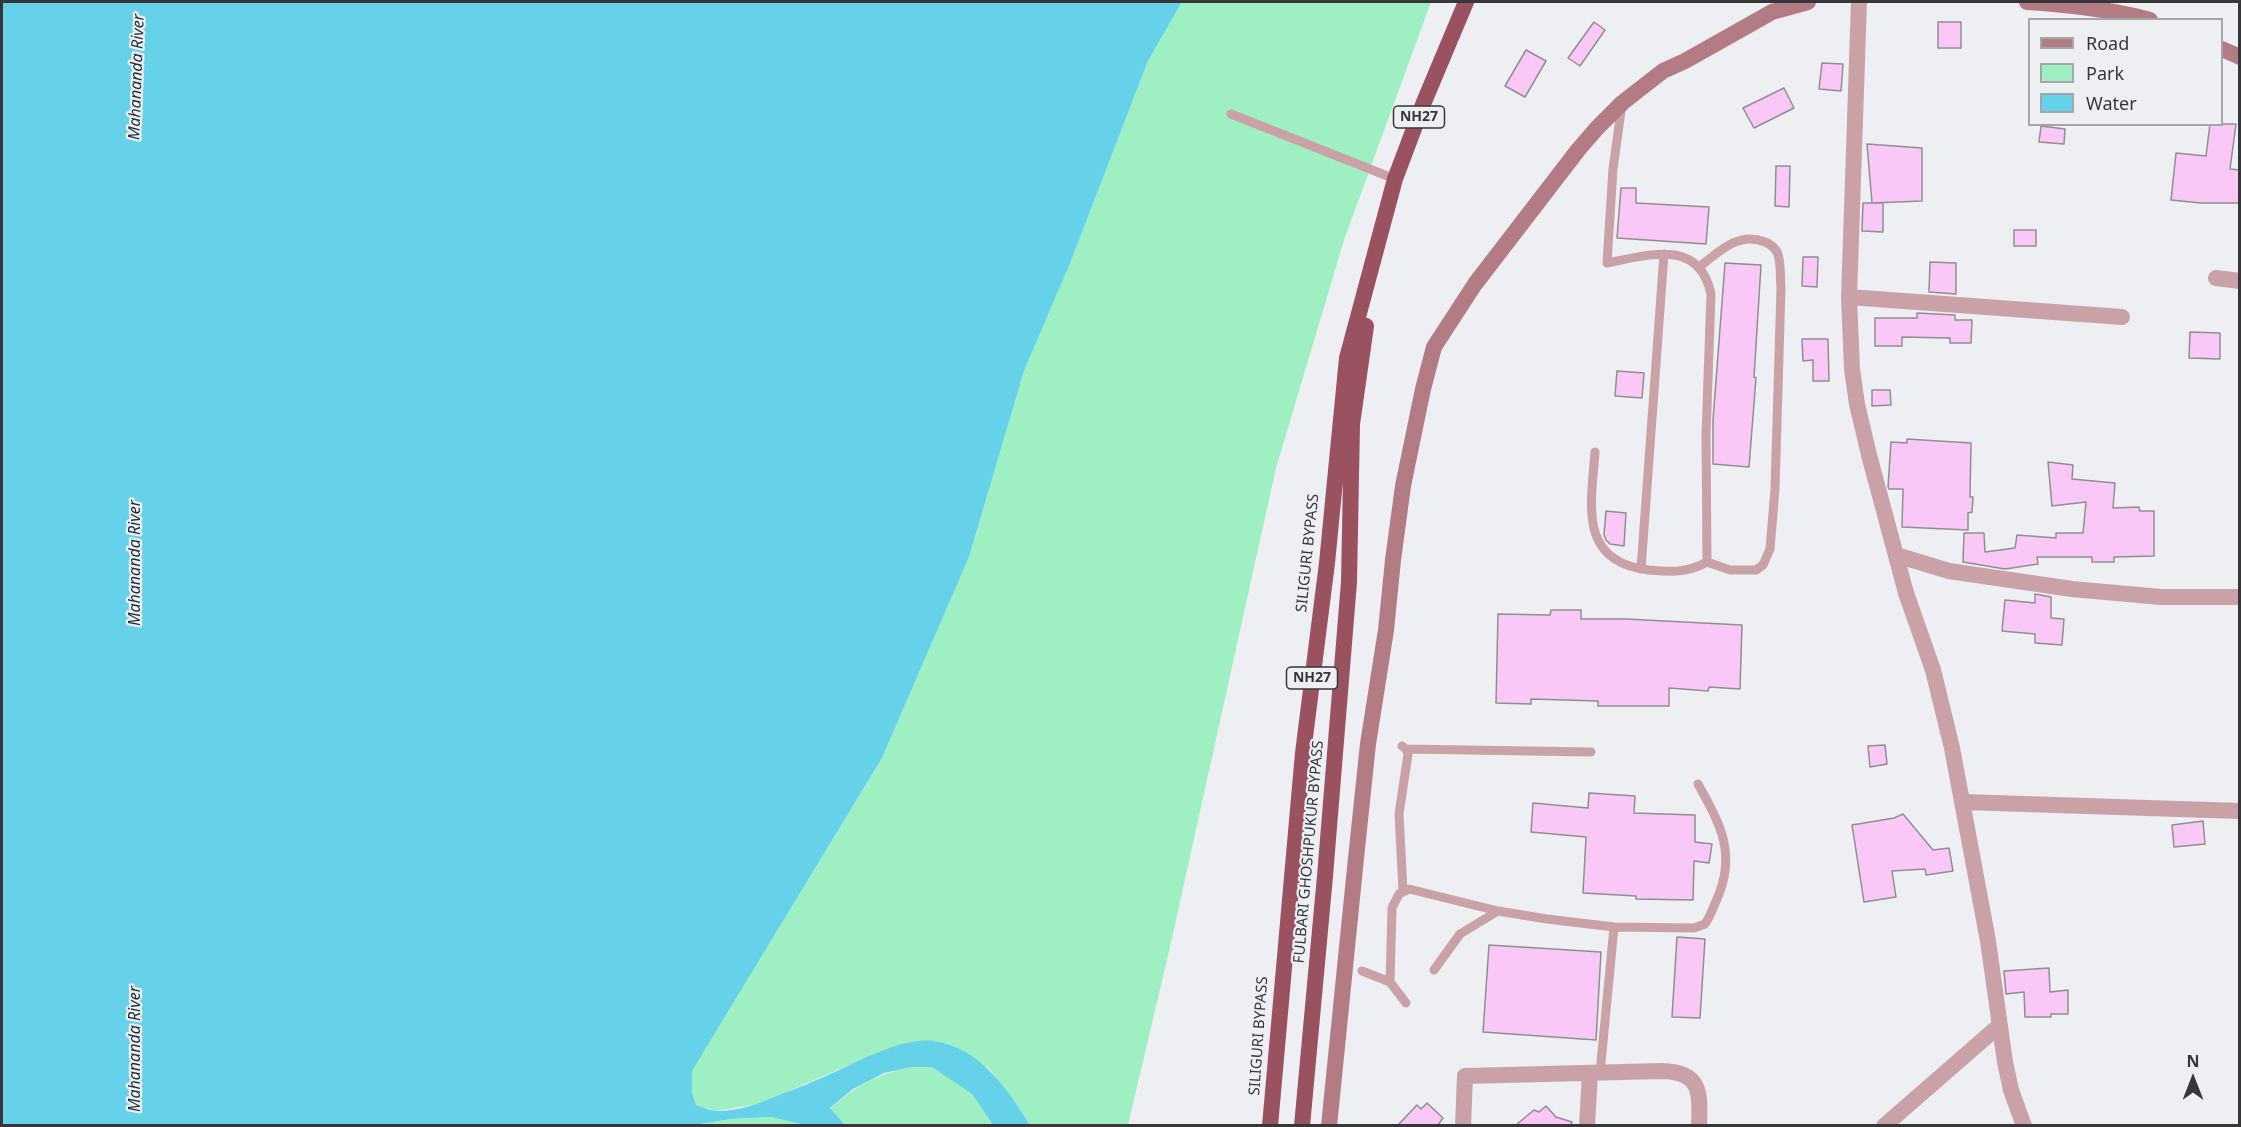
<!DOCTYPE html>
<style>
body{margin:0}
#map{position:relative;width:2241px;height:1127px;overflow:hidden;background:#edeff3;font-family:"Noto Sans",sans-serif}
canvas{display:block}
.frame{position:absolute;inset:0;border:3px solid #363738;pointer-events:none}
.legend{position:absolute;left:2028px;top:18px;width:195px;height:108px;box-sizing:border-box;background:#edeff3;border:2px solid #a4a5a8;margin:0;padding:8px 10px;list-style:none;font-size:18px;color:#363738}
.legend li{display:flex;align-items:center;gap:12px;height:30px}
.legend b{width:30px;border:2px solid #a4a5a8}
.north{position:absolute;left:2163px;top:1049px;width:60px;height:60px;-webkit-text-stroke:4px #edeff3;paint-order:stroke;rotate:0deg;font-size:16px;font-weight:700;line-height:24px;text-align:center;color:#363738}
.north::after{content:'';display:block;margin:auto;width:21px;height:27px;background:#363738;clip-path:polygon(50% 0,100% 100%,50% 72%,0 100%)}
</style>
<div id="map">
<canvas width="2241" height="1127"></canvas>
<div class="frame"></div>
<ul class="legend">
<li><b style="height:8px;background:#b37b83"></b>Road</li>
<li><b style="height:16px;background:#9ef0c2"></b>Park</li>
<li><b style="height:16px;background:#66d2ea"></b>Water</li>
</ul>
<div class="north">N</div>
</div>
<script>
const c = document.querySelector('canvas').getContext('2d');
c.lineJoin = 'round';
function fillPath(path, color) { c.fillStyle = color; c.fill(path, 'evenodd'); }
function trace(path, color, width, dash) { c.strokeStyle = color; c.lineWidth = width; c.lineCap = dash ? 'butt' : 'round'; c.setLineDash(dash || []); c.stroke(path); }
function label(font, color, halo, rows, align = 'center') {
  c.font = font + ' "Noto Sans",sans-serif'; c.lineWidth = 4.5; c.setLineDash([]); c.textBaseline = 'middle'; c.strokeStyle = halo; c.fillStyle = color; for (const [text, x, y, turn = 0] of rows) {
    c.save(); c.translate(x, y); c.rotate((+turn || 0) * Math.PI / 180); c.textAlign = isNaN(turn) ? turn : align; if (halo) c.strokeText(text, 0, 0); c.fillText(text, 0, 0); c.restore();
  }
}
fillPath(new Path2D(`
 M1182,2h249l-87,238 -68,228 -106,479 -42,178h-98l-11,-18 -31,-40 -125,-8 -105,45 -42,7 -20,-6 -4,-12v-22l190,-313 87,-201 55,-186 47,-110 77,-200z
 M912,1067h21l39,27 21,31h-148l-15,-16c29,-25 45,-34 82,-42z
 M771,1117l34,8 -117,1 43,-7z`), '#9ef0c2');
fillPath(new Path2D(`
 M2,2h1180l-34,59 -77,200 -47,110 -55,186 -87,201 -190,313v22l4,12c7,2 15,6 22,6 23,0 45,-9 66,-18 14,-5 28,-11 42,-17 30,-13 75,-39 108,-35 46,7 74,48 96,84h-37l-21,-31 -40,-27h-20l-28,6 -31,16 -23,19 15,17h-40l-34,-8 -40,2 -43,7 -686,-1z`), '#66d2ea');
const building = new Path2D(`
 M1594,22l11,8 -25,36 -12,-8z
 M1938,22h23v26h-23z
 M1526,50l20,11 -21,36 -20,-11z
 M1822,63l21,1 -2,27 -22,-2z
 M1784,88l10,20 -40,20 -11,-20z
 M2210,124h26l-6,45 10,1 -1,33h-38l-30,-3 5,-47 30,3z
 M2041,126l24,3 -1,15 -25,-2z
 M1867,144l55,4v53l-50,2z
 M1776,166h14l-1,41 -14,-1z
 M1621,188h15v15l73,4 -3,37 -89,-6z
 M1863,203h20v29l-21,-1z
 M2014,230h22v16h-22z
 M1803,257h15l-1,30 -15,-1z
 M1930,262l26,1v31l-27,-2z
 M1725,263l36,2 -7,112 2,1 -7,89 -36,-3v-44z
 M1917,313l38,2v5h17l-1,23h-21v-5l-48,-1v9h-27v-28h42z
 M2190,332l30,1v26l-31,-1z
 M1802,339h26l1,42h-16v-21l-10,1z
 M1617,371l27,2 -2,25 -27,-2z
 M1872,390h18l1,15 -19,1z
 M1907,439l64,4 -1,54h3l-1,15 -4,1v17l-66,-3 1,-38h-14l-1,-2 3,-45 16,1z
 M2048,462l25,3 -1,14 43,4 -2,25 26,-1 1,4h14v45l-40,1v5h-22v-5h-55l1,7 -33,5 -42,-7 1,-29h20l1,19 30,-4 2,-13 39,3v-5h27l3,-31 -34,4z
 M1606,511l20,2 -2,33 -14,-2 -4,-4 -2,-5z
 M2035,594l16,3v21l13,1 -2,26 -27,-2v-9l-33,-3 3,-31 30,3z
 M1551,610h30v9h45l116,6 -2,64 -31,-2 -1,4 -39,-3v18h-71v-5l-67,-2v5l-35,-1 2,-89 52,1z
 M1885,745l2,19 -17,3 -2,-21z
 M1589,793l46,3 -1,17 61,2v27l17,2 -3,19 -15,-2 -1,39 -57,-1v-3l-53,-3 3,-56 -55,-5 2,-29 55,5z
 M1903,814l30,36 16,-2 4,23 -27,4 -1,-6 -33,2 4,26 -32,5 -12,-77 42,-7z
 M2203,821l2,23 -31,3 -2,-22z
 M1677,937l28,2 -5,79 -28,-1z
 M1489,945l112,7 -5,88 -113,-8z
 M2049,968l1,24 18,-2v24h-17v3h-26l-1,-25 -18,2 -2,-23z
 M1427,1103l16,15 -5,7h-40l19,-20 4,4z
 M1546,1106l10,11 16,5 -1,3h-55l18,-15 5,2z`);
fillPath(building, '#f9c8f7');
trace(building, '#918e91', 1.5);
trace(new Path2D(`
 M1231,114l164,65
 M1699,267c20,-15 39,-36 66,-25 8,3 13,9 14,17 2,9 1,20 2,29l-6,201 -5,60 -7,16 -7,5h-26l-23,-8
 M1595,452c-4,53 -17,110 54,118 23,2 38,3 58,-8l-1,-127 5,-141c-12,-56 -62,-39 -104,-31l6,-94 9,-65
 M1641,569l23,-315
 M1402,746l4,3 2,5 -9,60 4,77
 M1406,749l185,3
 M1434,970l26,-36 38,-23
 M1362,971l28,11 16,21
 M1390,982l2,-74 7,-14 10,-5 89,22 49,8 67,8 80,1 11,-4c5,-7 8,-16 12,-25 20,-46 3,-75 -19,-115
 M1600,1073l14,-146`), '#c9a1a6', 9);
trace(new Path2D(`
 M1859,2l-10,295 3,72 5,35 12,51 37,138 27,77 19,78 36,193 17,121 6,28 13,36
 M2216,278l24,3
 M1849,297l273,20
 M1896,555l53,16 123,18 89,8h79
 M1963,802l277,9
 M1463,1126l2,-50 197,-5c40,1 38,22 37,55
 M1587,1126l3,-53
 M1884,1126l116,-101`), '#c9a1a6', 16);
trace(new Path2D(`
 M2027,2c42,3 83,7 123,18
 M2222,49l18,8
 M1329,1126l26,-258 13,-124 18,-114 7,-70 10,-74 20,-97 11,-42 41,-63 103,-134 19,-22 25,-25 41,-32 22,-10 87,-49 36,-10`), '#b37b83', 16);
trace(new Path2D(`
 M1270,1126l33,-373 24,-190 20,-205 48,-179 29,-77 42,-100
 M1302,1126l23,-250 24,-294 3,-158 14,-98`), '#9b5260', 16);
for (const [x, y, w] of [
 [1419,117,51],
 [1312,678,51]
]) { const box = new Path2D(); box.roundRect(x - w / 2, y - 11, w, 22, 4.5); c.fillStyle = '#edeff3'; c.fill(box); trace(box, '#363738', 1.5); }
label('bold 14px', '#363738', null, [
 ["NH27",1419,117],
 ["NH27",1312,678]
]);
label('15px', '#363738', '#edeff3', [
 ["SILIGURI BYPASS",1308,553,-84],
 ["FULBARI GHOSHPUKUR BYPASS",1309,852,-85],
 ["SILIGURI BYPASS",1259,1036,-86]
]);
label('italic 16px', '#1a2e33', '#edeff3', [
 ["Mahananda River",137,77,-88],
 ["Mahananda River",135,563,-90],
 ["Mahananda River",135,1049,-90]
]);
</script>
